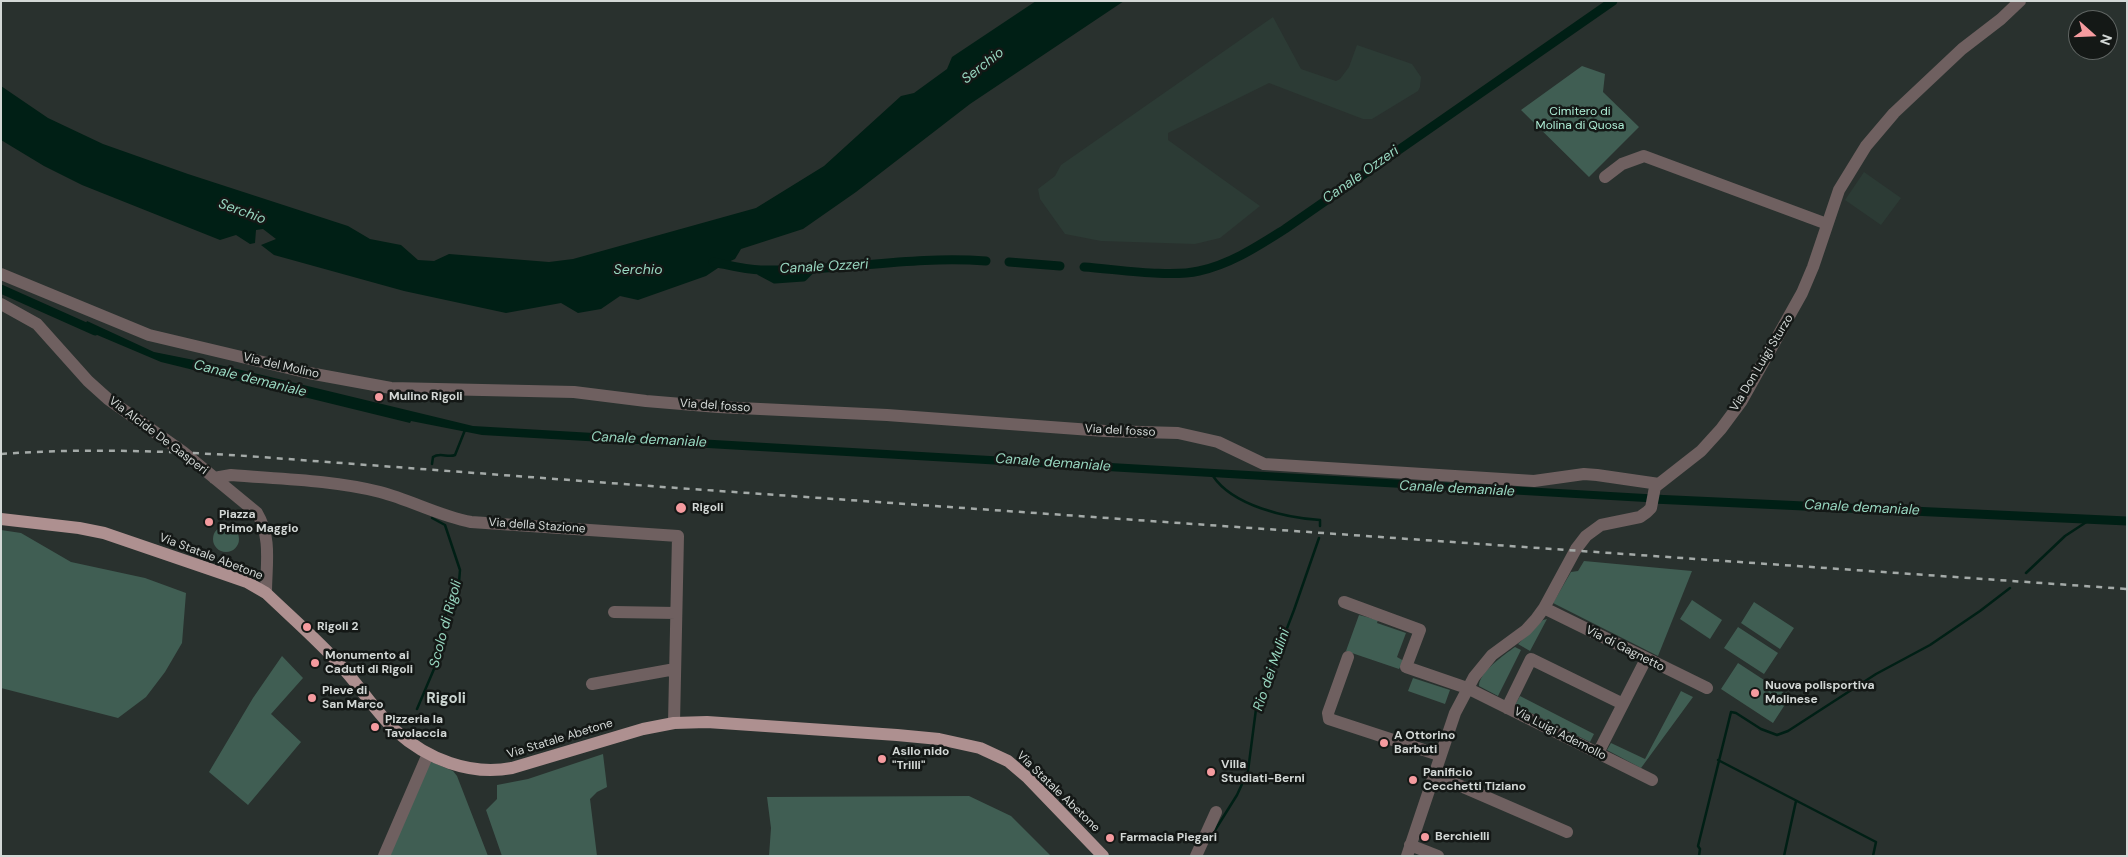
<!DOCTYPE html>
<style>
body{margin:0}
#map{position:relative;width:2128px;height:857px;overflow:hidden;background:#29312e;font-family:"DM Sans",sans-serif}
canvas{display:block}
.frame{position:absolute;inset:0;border:2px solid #d3d8d6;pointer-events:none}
.north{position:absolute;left:2068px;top:10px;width:50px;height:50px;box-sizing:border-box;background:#141816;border:1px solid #606563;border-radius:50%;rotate:110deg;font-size:14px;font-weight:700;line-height:20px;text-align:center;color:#d3d8d6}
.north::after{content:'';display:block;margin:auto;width:18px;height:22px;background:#f59b9f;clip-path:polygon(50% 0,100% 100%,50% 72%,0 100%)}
</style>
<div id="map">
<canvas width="2128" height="857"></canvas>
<div class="frame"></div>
<div class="north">N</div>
</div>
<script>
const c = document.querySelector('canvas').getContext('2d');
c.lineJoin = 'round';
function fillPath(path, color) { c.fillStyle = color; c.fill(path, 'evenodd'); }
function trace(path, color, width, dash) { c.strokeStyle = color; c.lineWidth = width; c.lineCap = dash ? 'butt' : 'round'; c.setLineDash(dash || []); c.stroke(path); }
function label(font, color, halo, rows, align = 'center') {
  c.font = font + ' "DM Sans",sans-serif'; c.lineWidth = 5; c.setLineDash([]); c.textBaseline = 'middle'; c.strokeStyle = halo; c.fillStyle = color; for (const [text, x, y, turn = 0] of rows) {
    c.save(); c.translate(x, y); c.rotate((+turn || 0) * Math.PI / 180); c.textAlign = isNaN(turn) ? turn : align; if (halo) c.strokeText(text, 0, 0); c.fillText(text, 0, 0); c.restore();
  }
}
fillPath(new Path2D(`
 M1273,17l28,52 35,12 4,-2 9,-12 8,-22 55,19 9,13 -1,10 -2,4 -46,28h-9l-94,-36 -101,50v7l92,66 -40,32 -25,6 -94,-3 -36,-7 -25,-35 -2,-10 17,-13 6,-11z
 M1864,172l37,26 -20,27 -36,-25z`), '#2c3b35');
fillPath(new Path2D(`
 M1582,66l23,8 -2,18 36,35 -50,50 -68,-67z
 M213 539a13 13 0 1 1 26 0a13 13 0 1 1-26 0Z
 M1,530l20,3 50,29 74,16 41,15 -4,50 -17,29 -19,25 -28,21 -117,-30z
 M1584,561l108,10 -34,85 -105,-53 18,-31 7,-1z
 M1692,600l30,20 -12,19 -30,-20z
 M1754,602l40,26 -14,21 -39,-26z
 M1359,615l19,5 -1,3 29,10 -9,24 7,4 -5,8 -53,-18z
 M1547,619l-17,32 -12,-7 25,-24z
 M1738,627l40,26 -14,21 -40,-26z
 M1515,647l6,3 -23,46 -19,-10c0,-14 25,-31 36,-39z
 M282,656l21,22 -32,36 30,28 -53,63 -39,-33 44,-74z
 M1738,663l46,30 2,-1 9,6 -5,8 -4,-3 -13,20 -52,-34z
 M1413,678l37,12 -5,14 -37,-13z
 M1681,691l12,6 -52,71 -34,-18 4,-7 34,16z
 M1520,696l74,38 -4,8 -75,-37z
 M603,754l4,33 -10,5 -7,7 7,57h-95l-16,-46 11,-11v-14l31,-6z
 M429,761l24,10 4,5 31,80h-98z
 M969,796l42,20 40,40h-282l2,-28 -4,-31z`), '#405e53');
fillPath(new Path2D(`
 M1036,1h88l-154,103 -114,88 -53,37 -62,20 -6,10 -11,5 -18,12 -68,24 -18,-4 -19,13 -23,4 -17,-10 -55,10 -102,-22 -130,-36 -13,-10 15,-6 -13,-10 -7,1 -1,13 -5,1 -14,-9 -16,5 -138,-55 -38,-19 -43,-26v-54l47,32 55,26 85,30 160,52 22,13 31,6 17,15 16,1 15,-7 100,8 24,-3 183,-51 68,-42 77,-70 13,-3 33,-24 5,-12z
 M87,321l67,31 75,15 244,59 1189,69 1,8 -1181,-68 -71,-14 -1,2 -249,-61 -78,-33z`), '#001f15');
trace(new Path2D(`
 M432,464l1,-7c7,-5 15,1 22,-2l10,-25
 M1213,476c20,30 74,42 107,44v6
 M2026,573l39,-37 26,-17
 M417,709l17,-40 11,-53 14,-34 1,-12 -15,-45 -13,-7
 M1718,760l158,82 -3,14
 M1212,835l25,-40 11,-24 8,-62 38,-99 25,-72
 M1699,856l1,-7 -2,-3 33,-134 5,1 25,16 16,6 11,-4 88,-57 54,-29 50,-34 30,-23
 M1784,856l12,-55`), '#001f15', 2.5);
trace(new Path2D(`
 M713,262c15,3 32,8 48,8 75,2 150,-15 225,-9
 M1009,262l51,4
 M1084,267c32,2 85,11 115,4 32,-7 59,-25 86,-42l328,-228
 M760,271l15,8 28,-2 7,-7
 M1,289l94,42
 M1653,499l474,22`), '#001f15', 9);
trace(new Path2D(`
 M1605,177l17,-13 22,-8 183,68
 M1,274l148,61 160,38 82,15 183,4 72,9 72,6 169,8 218,16 73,2 40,9 46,22 270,17 50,-7 13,1 62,9
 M1,304l36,20 51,57 20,18 75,53 74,61c15,25 9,52 9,80
 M214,478l17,-3c49,4 101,5 149,17 31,8 59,24 91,30l207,14 -4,187
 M1344,602l76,28 -14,37 61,21 185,92
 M1544,608l163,80
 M614,612l62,1
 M1348,657l-20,56 1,6 110,36
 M592,684l83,-15
 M1507,708l24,-49 92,45
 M1598,753l48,-94
 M1433,774l134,58
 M1410,845l28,11
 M384,856l44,-102
 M1196,856l20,-44
 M1407,856l48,-143 19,-36 18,-22 34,-25 10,-11 8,-11 32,-59 10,-13 15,-11 39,-8 7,-5 4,-4 4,-21 46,-36 20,-22 20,-27 61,-109 11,-26 26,-77 27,-44 28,-33 68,-64 39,-30 19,-18`), '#6f6060', 12);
trace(new Path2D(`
 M1,519l78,9 25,5 117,40 26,9 19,11c25,24 53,48 76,74 19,21 34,45 54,64 31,28 74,45 116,37l131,-39 31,-6 33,-1 190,13 42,4 41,9 28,13 20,17 75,78`), '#ae9090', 12);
trace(new Path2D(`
 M1,454c82,-6 165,-3 246,2l430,32 1450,101`), '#a4aaa8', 2.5, [6, 6]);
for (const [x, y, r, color] of [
 [379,397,5,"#f59b9f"],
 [681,508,6,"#f59b9f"],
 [209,522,5,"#f59b9f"],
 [307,627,5,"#f59b9f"],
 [315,663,5,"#f59b9f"],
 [1755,693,5,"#f59b9f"],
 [312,698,5,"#f59b9f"],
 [375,727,5,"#f59b9f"],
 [1384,743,5,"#f59b9f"],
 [882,759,5,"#f59b9f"],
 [1211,772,5,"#f59b9f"],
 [1413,780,5,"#f59b9f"],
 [1425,837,5,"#f59b9f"],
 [1110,838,5,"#f59b9f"]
]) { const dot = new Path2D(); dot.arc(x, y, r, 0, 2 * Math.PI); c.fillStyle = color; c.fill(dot); trace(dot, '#141816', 2); }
label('12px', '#adedd5', '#141816', [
 ["Cimitero di",1580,112],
 ["Molina di Quosa",1580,126]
]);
label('12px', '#d3d8d6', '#141816', [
 ["Via Don Luigi Sturzo",1762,363,-59],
 ["Via del Molino",281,366,13],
 ["Via del fosso",715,406,4],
 ["Via del fosso",1120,431,3],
 ["Via Alcide De Gasperi",158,436,37],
 ["Via della Stazione",537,526,4],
 ["Via Statale Abetone",211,557,21],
 ["Via di Gagnetto",1625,649,27],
 ["Via Luigi Ademollo",1560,734,27],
 ["Via Statale Abetone",560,739,-17],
 ["Via Statale Abetone",1058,792,44]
]);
label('bold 12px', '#d3d8d6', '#141816', [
 ["Mulino Rigoli",389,397],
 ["Rigoli",692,508],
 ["Piazza",219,515],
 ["Primo Maggio",219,529],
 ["Rigoli 2",317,627],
 ["Monumento ai",325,656],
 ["Caduti di Rigoli",325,670],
 ["Nuova polisportiva",1765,686],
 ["Molinese",1765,700],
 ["Pieve di",322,691],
 ["San Marco",322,705],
 ["Pizzeria la",385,720],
 ["Tavolaccia",385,734],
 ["A Ottorino",1394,736],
 ["Barbuti",1394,750],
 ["Asilo nido",892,752],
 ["\"Trilli\"",892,766],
 ["Villa",1221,765],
 ["Studiati-Berni",1221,779],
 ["Panificio",1423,773],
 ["Cecchetti Tiziano",1423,787],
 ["Berchielli",1435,837],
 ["Farmacia Piegari",1120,838]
], 'left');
label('italic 14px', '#98d7c0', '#141816', [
 ["Serchio",983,66,-38],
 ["Canale Ozzeri",1361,175,-35],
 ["Serchio",242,212,20],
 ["Canale Ozzeri",824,267,-3],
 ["Serchio",638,270],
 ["Canale demaniale",250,379,14],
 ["Canale demaniale",649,440,3],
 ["Canale demaniale",1053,463,4],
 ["Canale demaniale",1457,489,3],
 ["Canale demaniale",1862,508,3],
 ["Scolo di Rigoli",446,624,-75],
 ["Rio dei Mulini",1272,670,-71]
]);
label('bold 15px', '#cbd5d1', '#141816', [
 ["Rigoli",446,699]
]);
</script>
